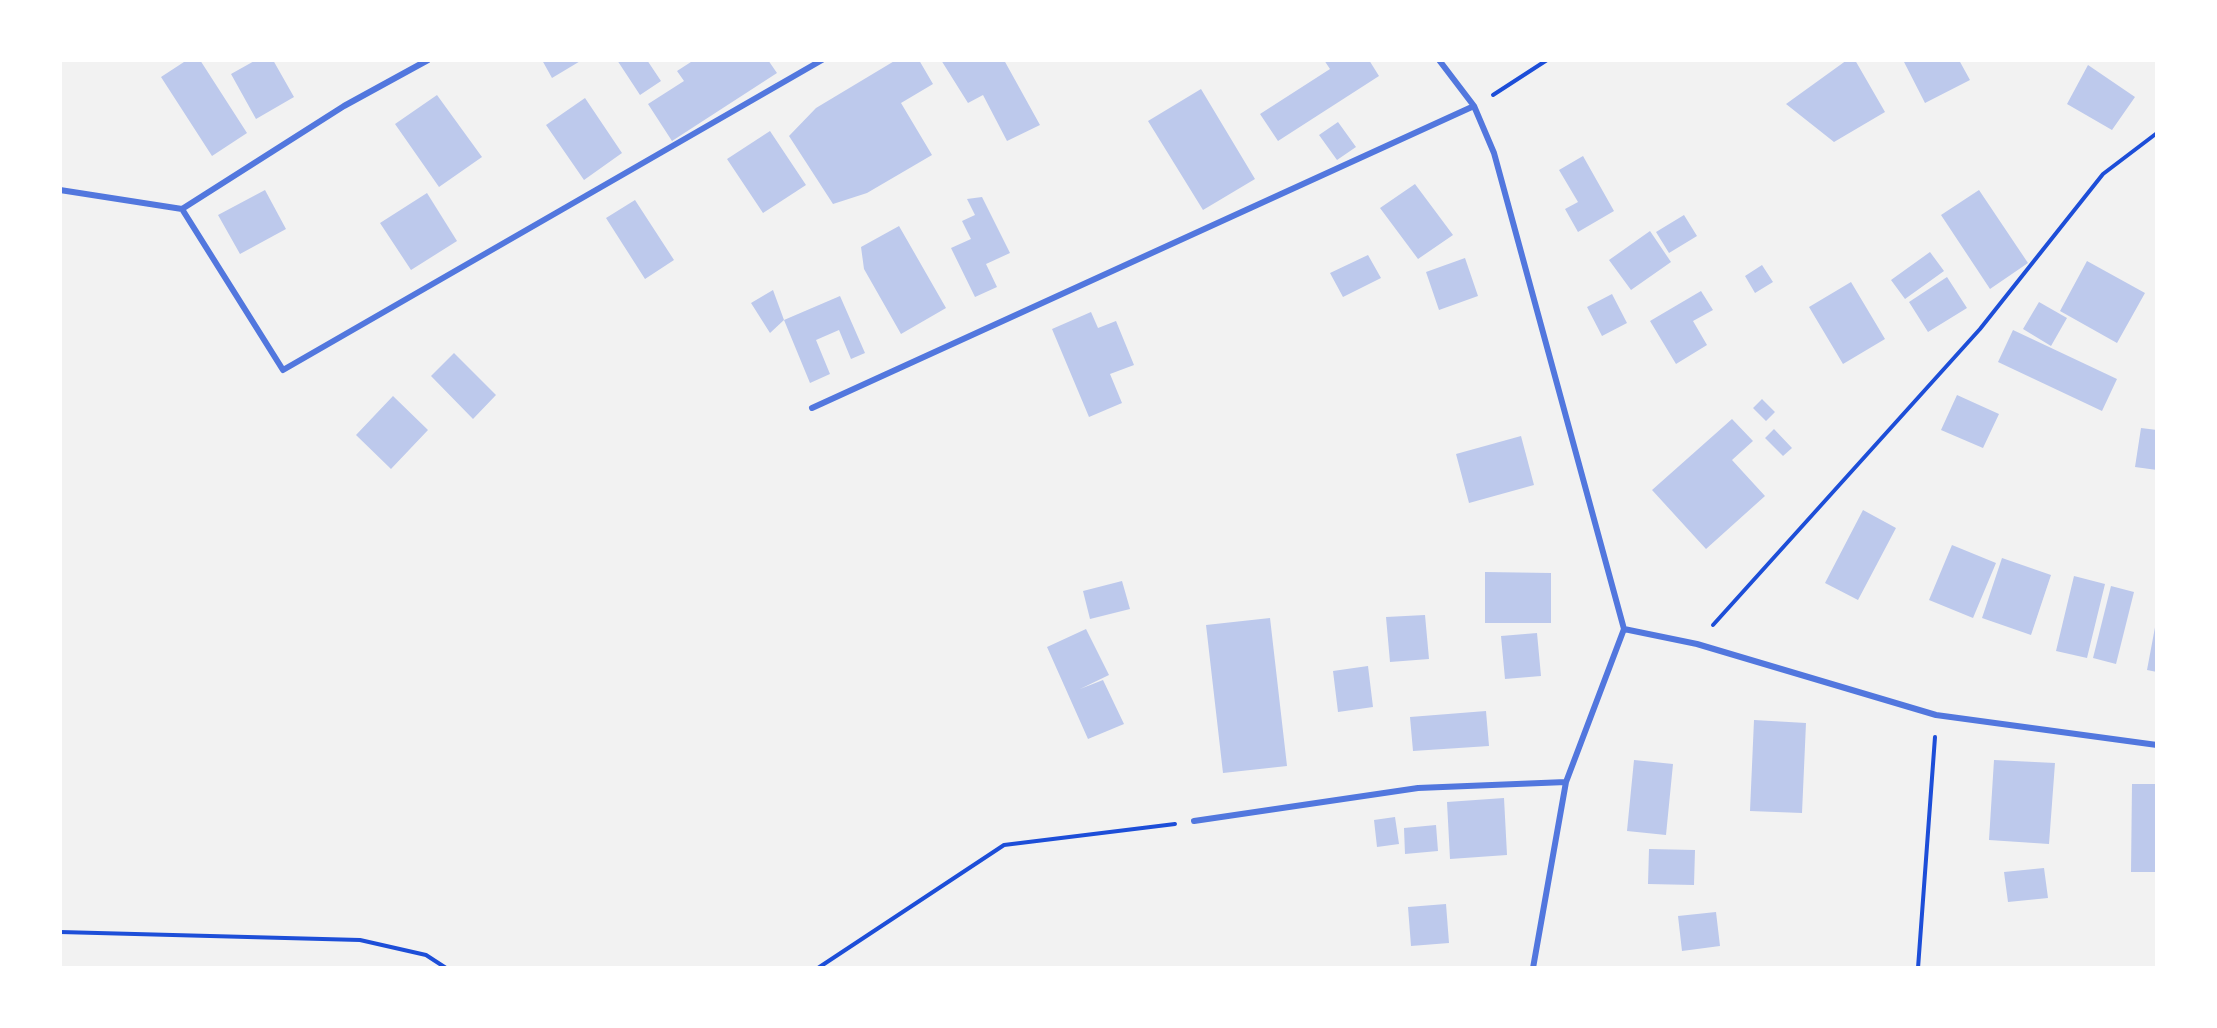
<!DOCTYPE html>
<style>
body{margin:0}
#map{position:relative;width:2217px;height:1028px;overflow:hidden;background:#f2f2f2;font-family:Barlow,sans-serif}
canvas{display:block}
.frame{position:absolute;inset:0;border:62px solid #fff;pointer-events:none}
</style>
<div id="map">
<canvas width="2217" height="1028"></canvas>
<div class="frame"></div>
</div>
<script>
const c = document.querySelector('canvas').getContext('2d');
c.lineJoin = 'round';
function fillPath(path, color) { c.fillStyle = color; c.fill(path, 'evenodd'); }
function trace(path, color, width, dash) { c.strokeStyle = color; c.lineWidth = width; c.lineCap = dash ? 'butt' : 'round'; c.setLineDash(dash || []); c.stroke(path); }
fillPath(new Path2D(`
 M187,60h13l47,73 -35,23 -51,-79z
 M256,60h17l21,37 -38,22 -25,-45z
 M542,60h40l-30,18z
 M617,60h30l14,21 -21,14z
 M694,60h74l9,13 -105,68 -24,-37 36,-23 -7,-10z
 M896,60h23l14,24 -32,19 31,52 -65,38 -34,11 -44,-68 27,-28z
 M941,60h63l36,65 -33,16 -24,-46 -15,8z
 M1324,60h45l10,16 -101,65 -18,-27 70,-45z
 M1847,60h8l30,52 -51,30 -48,-38z
 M1903,60h56l11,20 -45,23z
 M2088,65l47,32 -23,33 -45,-26z
 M1201,89l54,90 -52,31 -55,-89z
 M437,95l45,62 -43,30 -44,-63z
 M585,98l37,55 -38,27 -38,-55z
 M1338,122l18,25 -19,13 -18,-25z
 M770,131l36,54 -43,28 -36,-54z
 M1583,156l31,55 -36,21 -13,-23 13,-7 -19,-32z
 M1415,184l38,51 -35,24 -38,-51z
 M265,190l21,39 -46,25 -22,-39z
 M1979,190l49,73 -38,26 -49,-74z
 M427,193l30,48 -46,29 -31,-47z
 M982,197l28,56 -24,11 11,23 -22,10 -24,-49 20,-9 -9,-18 13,-6 -8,-16z
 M635,200l39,60 -29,19 -39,-61z
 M1684,215l13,21 -28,17 -13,-21z
 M899,226l47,82 -45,26 -37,-65 -3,-22z
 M1650,231l21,31 -40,28 -22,-30z
 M1930,252l14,19 -39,28 -14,-19z
 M1368,255l13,23 -38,19 -13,-24z
 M1465,258l13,38 -39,14 -13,-38z
 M2087,261l58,32 -28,50 -57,-32z
 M1762,265l11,17 -18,11 -10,-17z
 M1947,277l20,31 -39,24 -19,-30z
 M1851,282l34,57 -42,25 -34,-57z
 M773,290l11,30 -14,13 -19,-30z
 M1701,291l12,19 -20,11 14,24 -31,19 -26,-43z
 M1612,294l15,29 -25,13 -15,-29z
 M840,296l25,57 -14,6 -12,-29 -23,10 14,34 -20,9 -26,-63z
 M2039,302l28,16 -16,28 -28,-17z
 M1091,312l7,16 18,-7 18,44 -24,9 12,29 -33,14 -37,-88z
 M2013,330l104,49 -15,32 -104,-49z
 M454,353l42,42 -23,24 -42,-43z
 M1957,395l42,19 -16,34 -42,-18z
 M393,396l35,34 -37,39 -35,-34z
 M1762,399l13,13 -9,9 -13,-13z
 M1732,419l21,22 -21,19 33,36 -59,53 -54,-59z
 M2141,428l16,2v40l-22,-3z
 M1774,429l18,19 -9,8 -18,-18z
 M1521,436l13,49 -65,18 -13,-49z
 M1863,510l33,18 -38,72 -33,-17z
 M1952,545l44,18 -23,55 -44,-18z
 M2002,558l49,17 -20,60 -49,-17z
 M1485,572l66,1v50h-66z
 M2074,576l31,8 -18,74 -31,-7z
 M1122,581l8,28 -40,10 -7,-28z
 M2111,586l23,6 -18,72 -23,-6z
 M1425,615l4,44 -39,3 -4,-45z
 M1270,618l17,148 -64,7 -17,-148z
 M2156,622h1v50l-10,-2z
 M1086,629l23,46 -29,14 23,-9 21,44 -36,15 -41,-92z
 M1537,633l4,43 -36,3 -4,-43z
 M1368,666l5,41 -35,5 -5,-41z
 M1486,711l3,35 -76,5 -3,-34z
 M1754,720l52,3 -4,90 -52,-2z
 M1634,760l39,4 -7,71 -39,-4z
 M1994,760l61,3 -6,81 -60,-4z
 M2132,784h25v88h-26z
 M1504,798l3,57 -57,4 -3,-57z
 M1395,817l4,27 -22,3 -3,-27z
 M1436,825l2,26 -33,3 -1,-26z
 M1649,849l46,1 -1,35 -46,-1z
 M2044,868l4,30 -40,4 -4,-30z
 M1446,904l3,39 -38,3 -3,-39z
 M1716,912l4,34 -38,5 -4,-35z`), '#bdc9ec');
trace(new Path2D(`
 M1493,95l54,-35
 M1713,625l267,-296 123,-155 54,-41
 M60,932l300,8 66,15 20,13
 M818,968l186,-123 171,-21
 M1918,968l17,-231`), '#1d4ed8', 4);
trace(new Path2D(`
 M1439,60l35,46 20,47 130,476 73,15 239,71 221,30
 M60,190l122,19 162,-103 84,-46
 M182,209l101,161 539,-310
 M812,408l662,-302
 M1194,821l224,-33 148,-6
 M1533,968l33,-186 58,-153`), '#5277de', 6);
</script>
